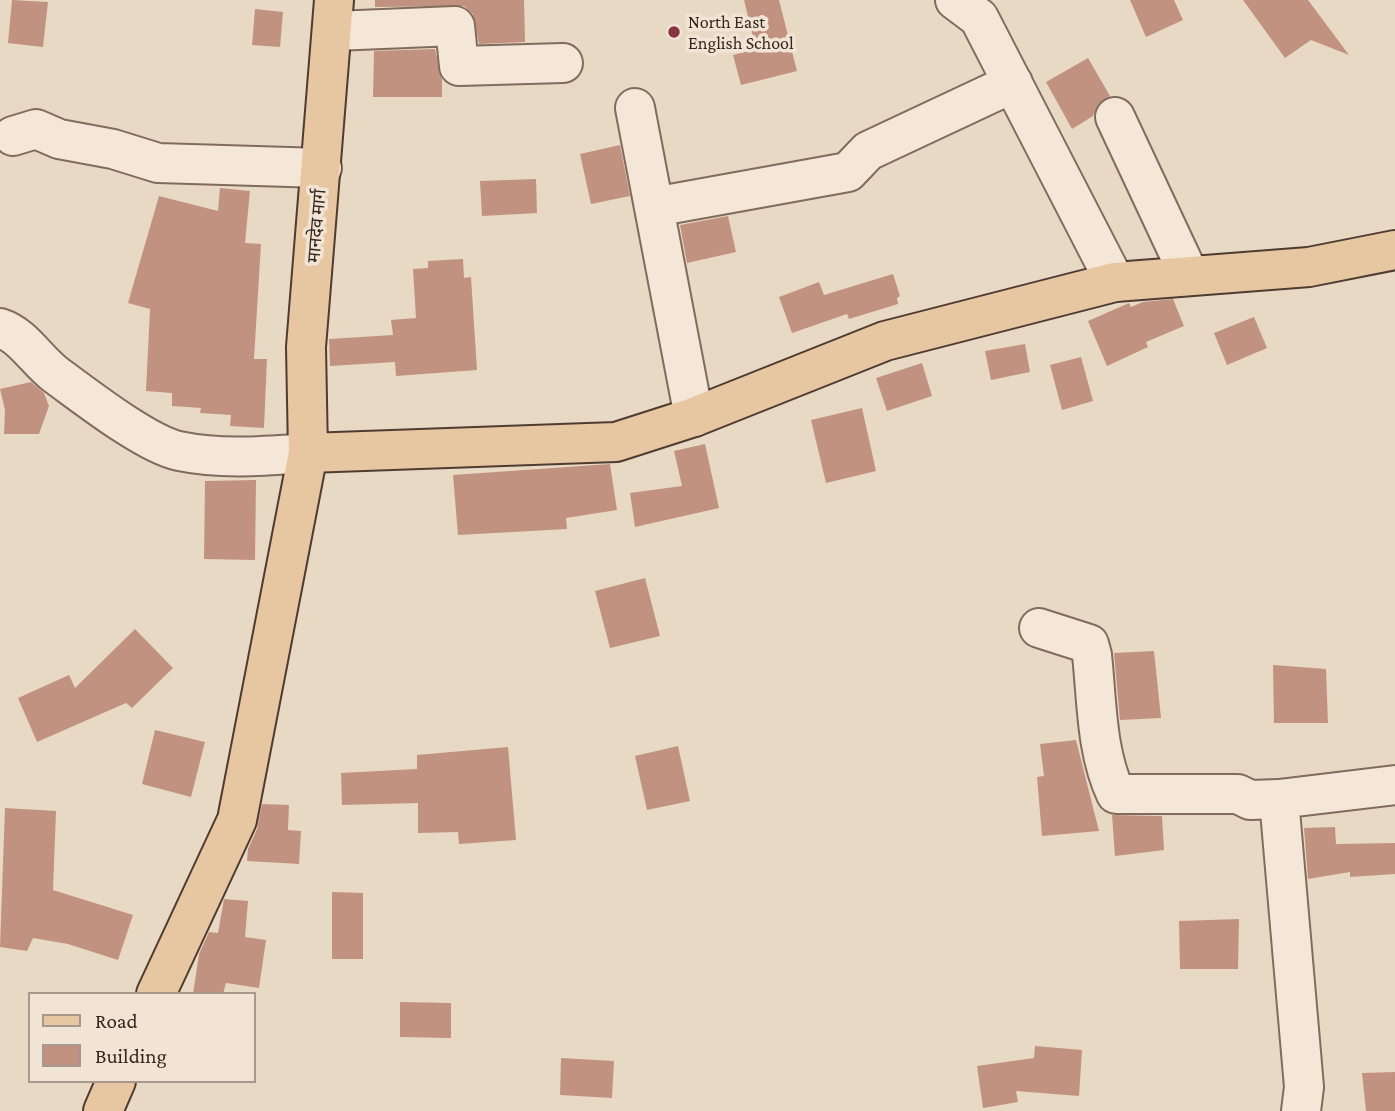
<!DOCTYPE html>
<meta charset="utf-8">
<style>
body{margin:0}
#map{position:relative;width:1395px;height:1111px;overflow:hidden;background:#e8d9c5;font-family:"Crimson Pro",serif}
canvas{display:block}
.legend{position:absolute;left:28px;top:992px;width:228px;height:91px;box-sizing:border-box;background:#f1e4d4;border:2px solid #a5988c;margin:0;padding:9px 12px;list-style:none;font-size:21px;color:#33261f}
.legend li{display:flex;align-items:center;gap:14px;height:35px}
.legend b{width:35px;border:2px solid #a5988c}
</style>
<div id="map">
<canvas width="1395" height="1111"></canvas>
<ul class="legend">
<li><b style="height:9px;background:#e7c7a2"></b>Road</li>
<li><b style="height:19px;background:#c29280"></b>Building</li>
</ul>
</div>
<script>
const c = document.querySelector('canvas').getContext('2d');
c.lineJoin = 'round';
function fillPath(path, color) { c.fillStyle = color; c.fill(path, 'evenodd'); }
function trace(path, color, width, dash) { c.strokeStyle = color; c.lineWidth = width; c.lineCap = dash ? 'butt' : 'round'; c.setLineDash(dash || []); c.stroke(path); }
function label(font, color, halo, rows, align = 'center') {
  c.font = font + ' "Crimson Pro","Noto Sans Devanagari",serif'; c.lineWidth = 7; c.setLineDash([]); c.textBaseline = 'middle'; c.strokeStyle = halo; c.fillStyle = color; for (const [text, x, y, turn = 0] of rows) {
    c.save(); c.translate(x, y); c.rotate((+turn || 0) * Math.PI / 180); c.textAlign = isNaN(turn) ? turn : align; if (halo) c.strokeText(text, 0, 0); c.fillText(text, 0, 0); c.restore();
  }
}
fillPath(new Path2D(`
 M12,0l36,2 -5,45 -35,-4z
 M375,0h149l1,42 -46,2 -6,-30 -9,-8 -89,1z
 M744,0h35l18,71 -56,14 -8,-30 23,-6z
 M1130,0h44l9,20 -37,17z
 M1243,0h65l41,55 -38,-15 -26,18z
 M255,9l28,3 -3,35 -28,-2z
 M435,49l7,31v17h-69l1,-46z
 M1088,58l22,38 -12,8 -5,12 -21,13 -26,-47z
 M620,145l10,51 -39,8 -11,-50z
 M536,179l1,34 -55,3 -2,-35z
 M220,188l30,3 -5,52 16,1 -7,115h13l-3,69 -34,-2 1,-11 -31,-2 1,-5 -29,-2v-13l-26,-2 4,-82 -22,-6 31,-107 59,15z
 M728,216l8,36 -49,11 -7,-38z
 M463,259l1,19 7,-1 6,93 -81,6 -1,-14 -65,4 -1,-27 64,-4 -2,-15 25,-2 -3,-49 15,-1v-7z
 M893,274l7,22 -3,2 1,6 -49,15 -2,-5 -55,19 -13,-36 40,-15 5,13z
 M1173,299l11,27 -38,16 2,5 -41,19 -19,-45 41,-18 2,4 12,-5z
 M1254,317l13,31 -40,17 -13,-32z
 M1025,344l5,28 -39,8 -6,-29z
 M1081,357l12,44 -31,9 -12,-45z
 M922,363l10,33 -45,15 -11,-33z
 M31,382l13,11 5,13 -10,28h-35l1,-24 -5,-21z
 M862,408l14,63 -50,12 -15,-63z
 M705,444l14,64 -84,19 -5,-34 52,-7 -8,-35z
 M610,464l7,46 -51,8 1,11 -109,6 -5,-60z
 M256,480l-1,80 -51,-1 1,-78z
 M645,578l15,58 -50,12 -15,-57z
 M135,629l38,39 -41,40 -6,-5 -89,39 -19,-44 51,-23 6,13z
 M1154,651l7,67 -41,2 -6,-67z
 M1273,665l53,4 2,54h-54z
 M155,730l50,12 -14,55 -49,-13z
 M1076,740l23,91 -57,5 -5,-59 7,-1 -4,-32z
 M678,746l12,55 -43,9 -12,-54z
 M508,747l8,93 -57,4 -1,-12 -40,1v-30l-76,2 -1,-32 76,-4v-14z
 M262,804l27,1 -1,25 13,1 -2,33 -52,-3 1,-12 9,-20z
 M5,808l51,3 -3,79 80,25 -15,45 -50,-16 -35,-6 -6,13 -27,-4z
 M1112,815l50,1 2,34 -49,6z
 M1335,827l1,17 59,-1v31l-45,3v-5l-42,7 -4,-51z
 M332,892l31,1v66h-31z
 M224,899l24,2 -3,36 21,3 -7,48 -33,-5 -3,11h-30l6,-40 10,-22 9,1z
 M1239,919l-1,50h-58l-1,-48z
 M400,1002l51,1v35l-51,-1z
 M1035,1046l47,4 -3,46 -63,-5 2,11 -35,6 -6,-42 57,-8z
 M561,1058l53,3 -2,37 -52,-3z
 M1395,1072v39h-29l-4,-38z`), '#c29280');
const minor = new Path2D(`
 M955,0l24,18 136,264
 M334,31l121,-5 4,40 104,-3
 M635,108l59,309
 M1115,117l74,158
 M13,136l23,-7 23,10 54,10 45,14 164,5
 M654,207l194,-35 20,-21 145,-68
 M0,328c24,8 36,32 56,47 29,21 90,69 123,76 43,9 86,5 129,2
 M1039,628l50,16 3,11c5,46 4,97 24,139h122l12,6 29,-1
 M1301,1111l3,-24 -25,-288 116,-14`);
const major = new Path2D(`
 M308,453l308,-11 78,-25 191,-76 230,-59 194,-15 86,-17
 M156,994l81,-174 71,-367 -2,-106 28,-347
 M103,1111l13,-30`);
trace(minor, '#816b5d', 42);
trace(major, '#4f3b31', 42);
trace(minor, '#f4e7d7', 38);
trace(major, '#e7c7a2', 38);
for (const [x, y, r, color] of [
 [674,32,7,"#883541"]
]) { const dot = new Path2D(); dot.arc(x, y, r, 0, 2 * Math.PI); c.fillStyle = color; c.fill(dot); trace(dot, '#f1e4d4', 2.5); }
label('18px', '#33261f', '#f1e4d4', [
 ["North East",688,22],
 ["English School",688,43]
], 'left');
label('18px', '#33261f', '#f1e4d4', [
 ["मानदेव मार्ग",317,226,-85]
]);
</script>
